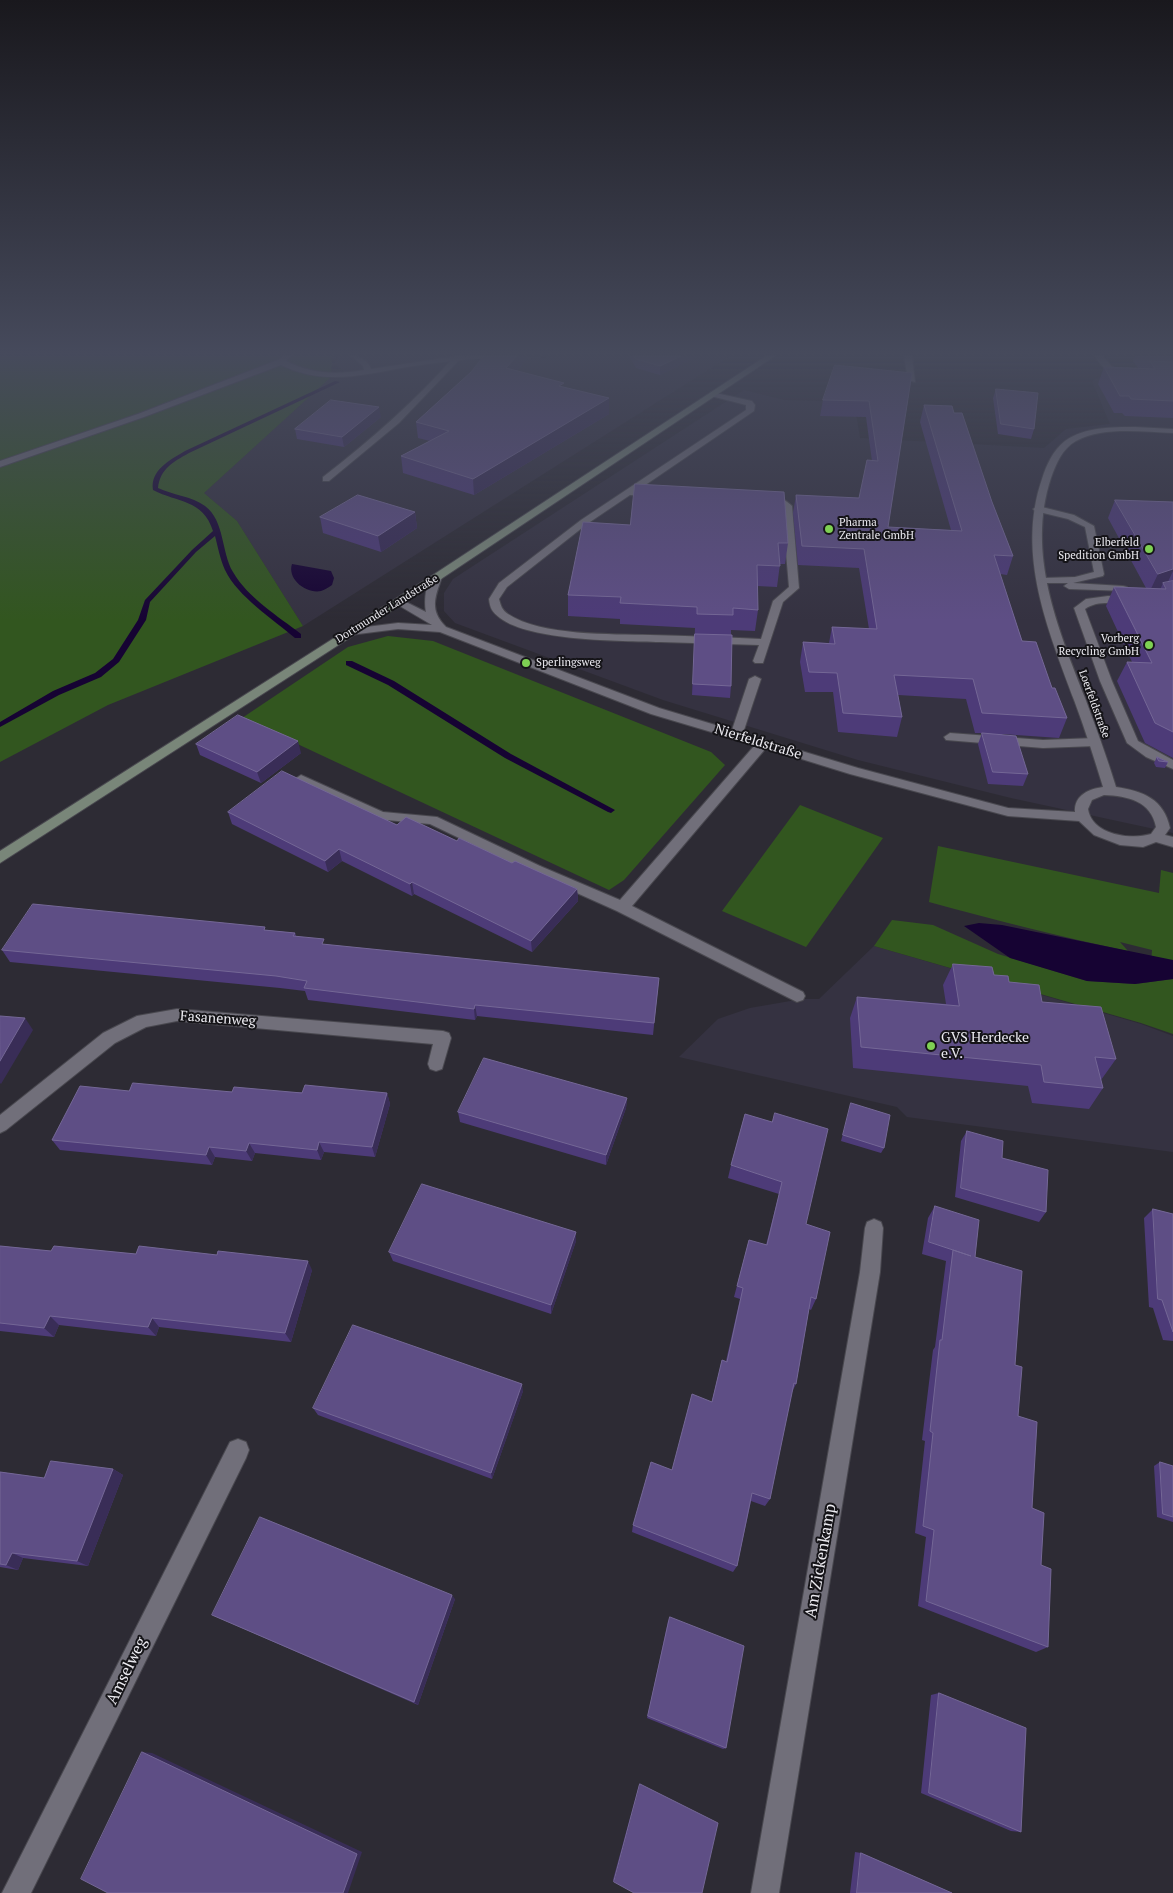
<!DOCTYPE html>
<meta charset="utf-8">
<style>
body{margin:0}
canvas{display:block;background:#2d2b34}
</style>
<canvas width="1173" height="1893"></canvas>
<script>
const c = document.querySelector('canvas').getContext('2d');
c.lineJoin = 'round';
function fillPath(path, color) { c.fillStyle = color; c.fill(path, 'evenodd'); }
function trace(path, color, width, dash) { c.strokeStyle = color; c.lineWidth = width; c.lineCap = dash ? 'butt' : 'round'; c.setLineDash(dash || []); c.stroke(path); }
function label(font, color, halo, rows, align = 'center') {
  c.font = font + ' "PT Serif",serif'; c.lineWidth = 4; c.setLineDash([]); c.textBaseline = 'middle'; c.strokeStyle = halo; c.fillStyle = color; for (const [text, x, y, turn = 0] of rows) {
    c.save(); c.translate(x, y); c.rotate((+turn || 0) * Math.PI / 180); c.textAlign = isNaN(turn) ? turn : align; if (halo) c.strokeText(text, 0, 0); c.fillText(text, 0, 0); c.restore();
  }
}
fillPath(new Path2D(`
 M337,356h122l-3,4 70,-1 35,-3h169l-427,270 -66,-105 -33,-28 127,-116 13,-4 -2,-4 -7,-4z
 M1107,373l66,5v455l-162,-35 -153,-38 -195,-60 -208,-77 -11,-12v-18l9,-14 291,-189 40,10 70,2 6,36 184,10 22,-19 44,-5 -18,-43z
 M874,946l267,78 32,12v116l-266,-35 -10,-10 -218,-50 39,-38 32,-11 52,-9h17z`), '#353241');
fillPath(new Path2D(`
 M0,356h332l-1,21 -127,116 33,28 66,105 -195,79 -108,57z
 M388,636l45,5 278,111 14,13 -101,115 -15,10 -367,-172 106,-71z
 M800,805l83,33 -77,109 -84,-36z
 M938,846l221,47 2,-23 12,3v96l-22,-5 1,-14 -32,-8 8,9c-67,-14 -133,-31 -199,-49z
 M892,920l41,5 65,29 89,27 48,3 38,-5v55l-32,-11 -267,-77z`), '#32561f');
fillPath(new Path2D(`
 M292,564l39,7 3,7 -2,7c-3,2 -8,5 -11,6 -15,3 -34,-12 -29,-27z
 M979,923l23,2 171,35v19l-38,5 -48,-3 -77,-23 -46,-32z`), '#160333');
fillPath(new Path2D(`
 M335,381l5,1 -151,71c-16,9 -29,16 -31,35 14,7 34,8 47,18 20,15 16,46 28,66 15,26 45,44 68,62v4h-6c-22,-19 -57,-41 -70,-68 -5,-11 -7,-23 -10,-34l-19,16 -46,50 -4,18 -27,42 -18,15 -42,18 -59,32v-5l53,-31 42,-18 18,-14 25,-39 7,-20 47,-50 21,-19c-10,-32 -35,-28 -60,-41 -3,-20 17,-30 32,-39z
 M346,661h6l42,20 117,73 104,56 -4,3 -3,-1 -103,-54 -117,-73 -42,-20z`), '#160333');
const lane = new Path2D(`
 M283,356h8l-5,5c26,13 49,14 78,9l-1,-4 -12,-10c9,0 17,4 20,13l79,-12 37,-1 -4,2c-25,2 -51,5 -76,9 -45,8 -82,19 -126,-2l-137,52 -144,50v-6l138,-47 140,-54z
 M711,392l41,9 3,4 -1,6 -116,79 18,2v4l-26,-1 -43,29 -80,63 -8,12c2,7 3,11 9,15 33,22 104,20 142,21 37,1 74,2 111,4l12,-38 16,-14 -7,-80c-6,-5 -15,-2 -21,-7 9,-7 24,-2 31,6l7,82 -16,14 -20,61h-8l-2,-2 6,-16c-33,-1 -66,-2 -99,-3 -39,-1 -130,-1 -160,-24 -8,-6 -10,-10 -11,-19l10,-16 82,-63 165,-110v-5l-35,-9z
 M1038,506l36,9 20,11 10,48 -1,2 -30,7 50,3 4,1 1,2 -1,2 -58,-2 -5,-3 4,-3h-30l-1,-2 5,-3 33,-1 19,-5 -9,-45 -17,-8 -33,-8 -2,-2z
 M1108,596l20,1 5,3c-9,8 -32,-3 -48,9l27,72 26,60 35,19v9l-27,-12 -19,-14 -27,-62 -26,-73 12,-9z
 M755,676l6,3 -19,57 -2,3h-8l-2,-3 19,-57z
 M950,733l93,7 52,-2 6,4 -6,4 -52,2 -97,-8 -2,-3z
 M301,775l82,37 54,5 103,49 2,3 -2,3h-10l-100,-48 -54,-5 -80,-37 -1,-3z`);
const street = new Path2D(`
 M455,356h8l-64,67 -70,58h-6v-4c48,-37 92,-76 132,-121z
 M904,356h8l3,26 -7,-2z
 M1095,356h8l9,11 17,6 -4,2c-14,-1 -23,-6 -30,-19z
 M1135,427l38,2v4c-31,-1 -69,-7 -97,8 -14,8 -20,23 -25,37 -25,75 7,150 34,220 11,30 22,59 31,89 27,4 48,12 54,41l-5,7 8,2v10l-17,-5 -13,5 -23,-2 -26,-10 -15,-14 -71,-5 -158,-42 -84,-26 -134,158 171,86 2,4 -2,4 -6,2 -180,-91 -87,-39 -2,-3 2,-3h10l80,34 135,-155 -104,-31 -211,-82 -42,-3 -48,6 -5,-3 5,-3 48,-6 34,2 -39,-23 5,-3 4,1 24,12c-2,-11 -1,-34 11,-38l5,3c-7,20 -13,33 4,50l213,81 199,60 150,40 67,4c-1,-17 14,-23 28,-25 -9,-29 -18,-58 -29,-87 -26,-70 -58,-146 -32,-221 4,-13 11,-29 23,-38 19,-14 47,-14 70,-14zM1104,795c24,1 47,6 52,32l-5,7c-21,6 -59,1 -63,-25l4,-9z
 M177,1009l266,22 6,2 2,5 -9,31 -6,2 -6,-2 -2,-5 5,-20 -256,-23 -31,6 -31,16 -109,87 -6,3v-18l103,-82 34,-17z
 M874,1219l7,3 2,6 -3,44 -101,621h-28l109,-621 5,-44 2,-6z
 M238,1439l8,3 3,8 -3,8 -215,435h-29l228,-451z`);
const secondary = new Path2D(`
 M766,356h9l-334,223 -441,284v-12l433,-276z`);
trace(lane, '#49484f', 2);
trace(street, '#49484f', 2);
trace(secondary, '#49484f', 2);
fillPath(lane, '#716f7a');
fillPath(street, '#716f7a');
fillPath(secondary, '#798679');
fillPath(new Path2D(`
 M529,356l-12,15 47,16 45,27 -135,81 -71,-22 -2,-17 29,-15 -12,-3 -2,-16z
 M629,356h69l-38,19 -24,-7z
 M1135,356h38v62l-48,-2 -3,-3h-8l-16,-29 6,-17 34,1 -5,-7z
 M912,373l-24,154 63,3 -31,-108 4,-17 68,97 21,54 -6,19 -7,-1 22,67 30,47 15,30 -8,20 -57,-4 26,40 -5,12 -35,-2 -10,-40 4,-11h-7l-9,-34 -68,-4 4,22 -5,20 -59,-5 -5,-40h-28l-5,-30 3,-20 26,1 3,-16 37,2 -10,-61 -61,-3 -5,-52 3,-18 63,3 13,-37 -6,-44 -46,-1 3,-16z
 M996,389l38,40 -3,10 -33,-5 -5,-36z
 M381,417l-37,30 -47,-8 -2,-10z
 M1115,500l58,2v256l-28,-15 -28,-62 10,-19h5l-26,-56 8,-19 32,1 -38,-70z
 M415,512l2,16 -36,24 -58,-19 -3,-16z
 M630,525l158,18 -3,21h-5l-3,23 -20,-1 1,24 -3,21 -24,-1v56l-1,12 -38,-3 3,-67 -75,-4v-5l-52,-3v-21z
 M196,744l105,9 -40,30 -61,-28z
 M1157,757l11,5 -3,6 -9,-1 -2,-4z
 M228,812l229,29 120,48 1,12 -46,51 -118,-58 -2,2 -70,-35 -14,11 -96,-48z
 M266,930l29,3 1,3 29,9 334,33 -6,57 -176,-19 -2,4 -167,-20 -3,-9 -25,-3 -270,-26 -8,-12z
 M953,964l41,11 15,7 33,20 74,57 -15,21 2,8 -14,21 -57,-6 -4,-17 -175,-18 -3,-50 7,-21 89,7 -3,-19z
 M129,1091l258,2 3,11 -15,53 -51,-5 -3,8 -66,-7 -3,8 -37,-4 -3,8 -152,-15 -8,-10z
 M627,1098l-1,10 -20,57 -146,-43 -2,-10z
 M851,1103l33,45 -3,5 -40,-12z
 M745,1114l61,110 10,75 -5,11 -2,-1 -13,75 -4,8 -22,107 -5,7 -14,-5 -14,65 -4,6 -101,-40 1,-7 39,-55 40,-69 10,-41 4,1 14,-62 -6,-2 15,-57 17,5 13,-51 -51,-16 3,-13z
 M967,1131l35,27 44,54 -7,10 -84,-25 6,-56z
 M935,1206l40,51 40,108 3,51 23,149 7,82 -12,5 -118,-46 8,-69 -11,-4 10,-92 -3,-1 11,-90 2,-3 11,-86 -24,-7 6,-36z
 M1153,1209l20,5v127l-10,-1 -10,-32 -4,-1 -5,-89z
 M576,1241l-25,73 -158,-53 -4,-9z
 M0,1246l51,5 85,3 176,16 -21,72 -132,-15 -3,9 -97,-11 -5,12 -54,-6z
 M523,1391l-31,88 -174,-64 -5,-7z
 M1160,1462l13,4v56l-16,-5 -3,-51z
 M113,1469l10,6 -35,91 -65,-8 -5,12 -18,-3v-95l44,6z
 M455,1599l-37,106 -206,-90z
 M670,1617l56,131 -3,1 -76,-31 21,-97z
 M939,1693l82,139 -10,-1 -90,-38 10,-98z
 M640,1784l-26,98 -1,-2 26,-95z
 M855,1852l6,1 91,40h-102z`), '#4d3b78');
fillPath(new Path2D(`
 M517,356h12l-22,27 -1,-15z
 M681,356h17l-38,19v-9z
 M609,398v16l-135,81 -1,-16z
 M379,407l2,10 -37,30 -2,-10z
 M415,512l2,16 -36,24 -3,-16z
 M1173,569v2l-8,17 -2,-5 -3,7 -11,3 9,-19z
 M298,741l3,12 -40,30 -4,-11z
 M339,849l3,12 -14,11 -3,-11z
 M412,882l2,12 -2,2 -2,-12z
 M577,889l1,12 -46,51 -1,-11z
 M475,1005l2,11 -2,4 -1,-11z
 M25,1018l8,12 -32,54 -1,-1v-22z
 M387,1093l3,11 -15,53 -3,-10z
 M627,1098l-1,10 -20,57v-10z
 M319,1142l5,10 -3,8 -4,-10z
 M249,1143l6,10 -3,8 -6,-10z
 M209,1147l6,10 -3,8 -6,-10z
 M576,1232v9l-25,73v-9z
 M308,1261l4,9 -21,72 -6,-9z
 M50,1316l9,9 -5,12 -10,-9z
 M152,1318l7,9 -3,9 -8,-9z
 M522,1384l1,7 -31,88 -1,-6z
 M113,1469l10,6 -35,91 -11,-5z
 M12,1553l11,5 -5,12 -12,-5z
 M452,1595l3,4 -37,106 -4,-3z
 M142,1752l10,1 210,99 -14,41h-5z`), '#392d57');
const building = new Path2D(`
 M484,356h33l-11,12 58,15 -5,3 50,12 -136,81 -72,-23 48,-25 -33,-9 55,-50z
 M634,356h47l-21,10 -24,-7z
 M1150,361l23,1v39l-42,-2 -2,-3h-9l-16,-29 51,2z
 M835,365l77,8 -24,154 74,4 -38,-126 28,1 2,7h8l30,89 21,54 -19,-1 28,86 14,1 16,46h3l12,30 -85,-5 -9,-34 -79,-4 8,42 -59,-4 -6,-40 -28,-1 -6,-30 32,2 -3,-17 45,2 -13,-80 -62,-3 -6,-51 63,3 8,-38 11,1 -9,-60 -46,-1z
 M996,389l42,4 -4,36 -33,-5z
 M331,400l48,7 -37,30 -47,-8z
 M635,484l149,8 4,51h-10l2,23 -23,-1 1,45 -25,-2v7l-36,-1v-7l-77,-4 1,-6 -53,-2 15,-73 47,3z
 M358,495l57,17 -37,24 -58,-19z
 M1115,500l58,2v67l-15,5z
 M1173,581v151l-18,-9 -28,-61 25,1 -38,-76 52,2 -3,-6z
 M695,634l37,1 -1,51 -38,-2z
 M238,715l60,26 -41,31 -61,-28z
 M982,733l34,3 12,38 -35,-2z
 M1157,757l11,5 -9,-1z
 M282,771l115,54 9,-8 51,24 2,-3 53,25 3,-2 62,28 -46,52 -119,-59 -2,2 -71,-35 -14,12 -97,-49z
 M33,904l232,23 -1,3 31,3 -2,3 31,3 -2,5 337,34 -5,45 -179,-18 -1,4 -170,-21 3,-7 -31,-5 -274,-26z
 M953,964l39,3 2,8 14,1 1,6 30,3 3,17 59,5 15,52 -21,-2 8,31 -59,-6 -3,-17 -180,-18 -4,-50 102,9z
 M0,1016l25,2 -25,43z
 M484,1058l143,40 -21,57 -148,-43z
 M133,1083l99,9 2,-5 68,6 3,-8 82,8 -15,54 -53,-5 -2,8 -68,-7 -3,8 -37,-4 -3,8 -154,-15 28,-54 49,5z
 M851,1103l39,12 -6,33 -41,-13z
 M775,1113l53,16 -22,95 24,8 -14,67 -5,-2 -15,87 -2,-1 -24,116 -18,-6 -15,73 -104,-41 18,-63 21,8 20,-76 20,8 10,-42 5,2 16,-74 -6,-2 12,-46 18,5 15,-63 -51,-17 14,-51 27,8z
 M967,1131l36,10 -1,17 46,12 -2,42 -85,-24z
 M422,1184l154,48 -25,73 -162,-53z
 M935,1206l44,14 -4,37 47,14 -7,94 7,2 -4,49 19,6 -5,86 12,5 -3,52 10,4 -3,78 -122,-46 8,-71 -11,-4 10,-93 -3,-2 10,-91h2l11,-90 18,6 -42,-14z
 M1153,1209l20,5v118l-11,-32 -4,-1z
 M0,1246l51,5 3,-5 82,8 3,-8 78,9 1,-4 90,10 -23,72 -133,-15 -4,9 -98,-11 -6,12 -44,-5z
 M353,1325l169,59 -31,89 -178,-65z
 M51,1461l62,8 -36,92 -65,-8 -6,12 -6,-1v-92l44,6z
 M1160,1462l13,4v51l-10,-3z
 M260,1517l192,78 -38,107 -202,-87z
 M670,1617l74,29 -18,102 -78,-32z
 M939,1693l87,35 -5,104 -92,-39z
 M142,1752l215,102 -14,39h-235l-27,-14z
 M640,1784l78,39 -16,70h-68l-20,-11z
 M861,1853l91,40h-95z`);
fillPath(building, '#5e4e85');
trace(building, '#746796', 1);
const sky = c.createLinearGradient(0, 0, 0, 621);
sky.addColorStop(0, '#19181d');
sky.addColorStop(0.57, '#464a5c');
sky.addColorStop(1, '#464a5c00');
c.fillStyle = sky;
c.fillRect(0, 0, 1173, 621);
for (const [x, y, r, color] of [
 [829,529,5,"#7ed053"],
 [1149,549,5,"#7ed053"],
 [1149,645,5,"#7ed053"],
 [526,663,5,"#7ed053"],
 [931,1046,5,"#7ed053"]
]) { const dot = new Path2D(); dot.arc(x, y, r, 0, 2 * Math.PI); c.fillStyle = color; c.fill(dot); trace(dot, '#151418', 2); }
label('11px', '#ecebf1', '#151418', [
 ["Pharma",839,523],
 ["Zentrale GmbH",839,536],
 ["Elberfeld",1139,543,"right"],
 ["Spedition GmbH",1139,556,"right"],
 ["Vorberg",1139,639,"right"],
 ["Recycling GmbH",1139,652,"right"],
 ["Sperlingsweg",536,663]
], 'left');
label('11px', '#ecebf1', '#151418', [
 ["Dortmunder Landstraße",387,609,-32],
 ["Loerfeldstraße",1094,704,70]
]);
label('14px', '#ecebf1', '#151418', [
 ["Nierfeldstraße",758,742,17],
 ["Fasanenweg",218,1019,4]
]);
label('14px', '#ecebf1', '#151418', [
 ["GVS Herdecke",941,1038],
 ["e.V.",941,1054]
], 'left');
label('16px', '#ecebf1', '#151418', [
 ["Am Zickenkamp",821,1561,-80],
 ["Amselweg",127,1671,-64]
]);
</script>
